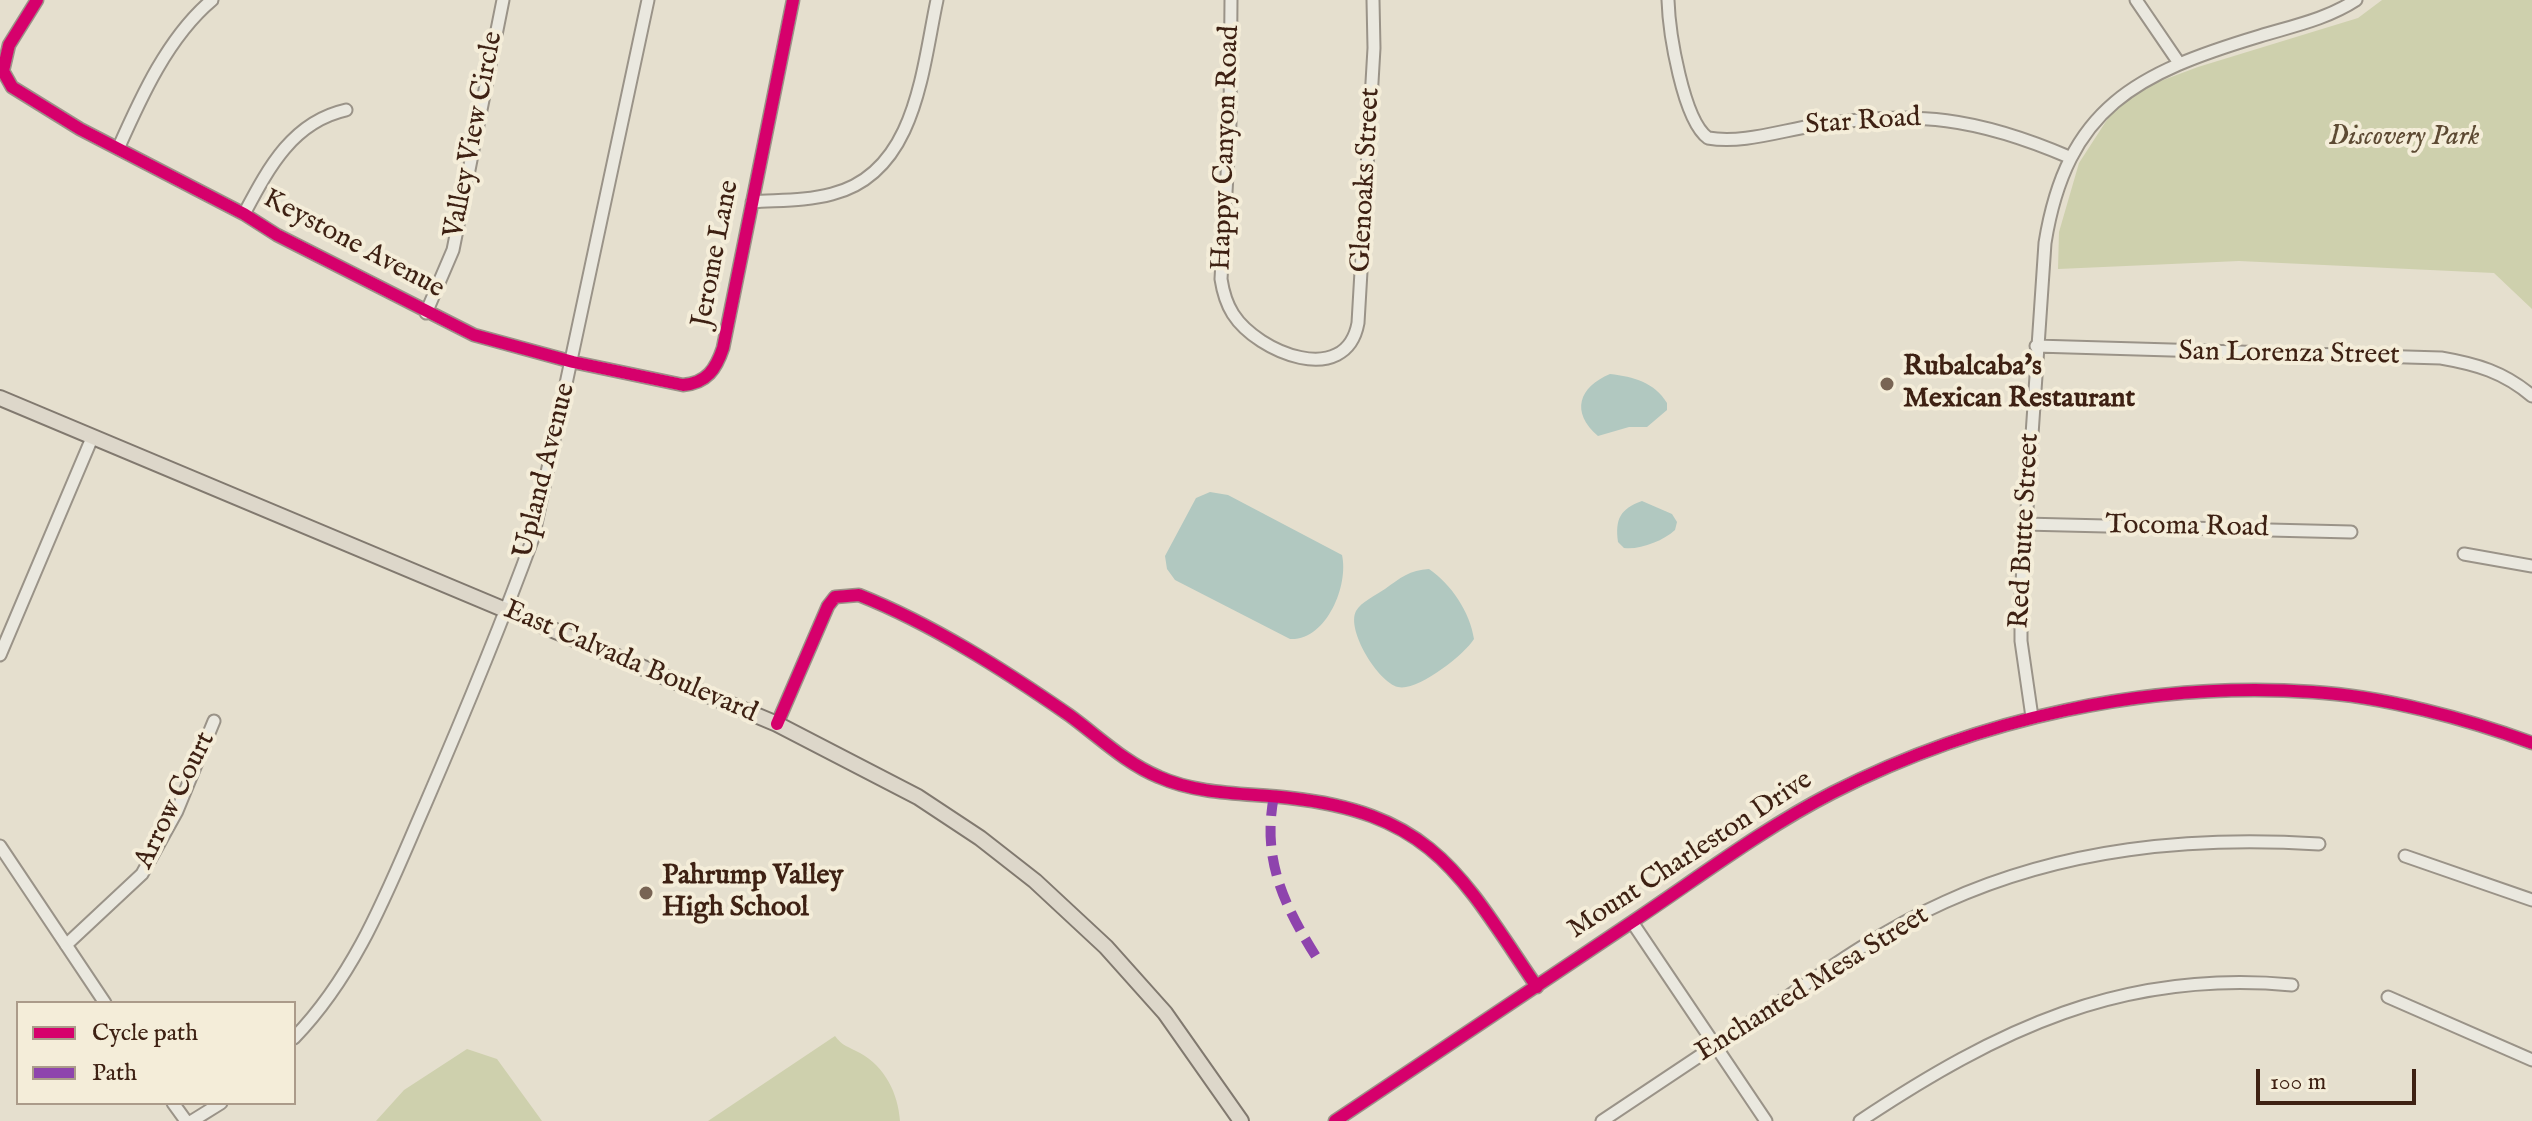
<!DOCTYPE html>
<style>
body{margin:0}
#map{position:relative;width:2532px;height:1121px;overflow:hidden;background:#e5dfce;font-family:"IM FELL English",serif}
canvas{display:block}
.legend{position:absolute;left:16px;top:1001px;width:280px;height:104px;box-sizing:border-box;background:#f4edd9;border:2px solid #ab9b8a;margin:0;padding:10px 14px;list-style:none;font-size:24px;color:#3e2113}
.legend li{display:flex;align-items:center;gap:16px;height:40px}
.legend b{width:40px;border:2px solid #ab9b8a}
.scale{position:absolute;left:2256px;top:1069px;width:160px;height:36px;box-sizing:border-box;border:4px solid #3e2113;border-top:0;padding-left:10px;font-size:24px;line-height:28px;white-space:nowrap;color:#3e2113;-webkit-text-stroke:6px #f4edd9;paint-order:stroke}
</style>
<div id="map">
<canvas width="2532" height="1121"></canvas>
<ul class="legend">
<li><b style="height:10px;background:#d6006c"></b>Cycle path</li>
<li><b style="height:10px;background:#8e44ad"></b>Path</li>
</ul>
<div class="scale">100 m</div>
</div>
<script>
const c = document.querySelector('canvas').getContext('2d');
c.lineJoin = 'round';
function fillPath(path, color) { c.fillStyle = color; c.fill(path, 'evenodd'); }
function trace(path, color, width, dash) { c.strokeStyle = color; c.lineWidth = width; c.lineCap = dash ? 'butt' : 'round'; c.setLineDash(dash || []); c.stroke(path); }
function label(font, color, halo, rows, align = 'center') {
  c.font = font + ' "IM FELL English",serif'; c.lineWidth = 8; c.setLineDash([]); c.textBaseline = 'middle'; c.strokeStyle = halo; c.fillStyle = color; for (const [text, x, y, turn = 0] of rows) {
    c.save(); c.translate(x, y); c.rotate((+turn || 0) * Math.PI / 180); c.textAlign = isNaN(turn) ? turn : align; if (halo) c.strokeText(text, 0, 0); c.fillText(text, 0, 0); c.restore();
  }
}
fillPath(new Path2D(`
 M2382,0h150v309l-38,-36 -255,-12 -181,8 1,-37 20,-69 44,-68 75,-28 160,-49z
 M835,1036c7,10 14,11 25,17 25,14 38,40 40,68h-192z
 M467,1049l30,10 45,62h-166l28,-31z`), '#ced0ad');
fillPath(new Path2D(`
 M1610,374c24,3 44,8 57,29v7l-20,17h-18l-31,9c-28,-24 -19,-49 12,-62z
 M1210,492l18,3 114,60c7,31 -16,86 -52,84l-115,-59 -8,-11 -2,-13 31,-58z
 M1642,501l30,13 5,8 -2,8c-12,11 -35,20 -51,18l-6,-6c-3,-23 2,-33 24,-41z
 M1429,569c22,15 41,43 45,70 -10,16 -57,53 -76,48 -20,-5 -52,-57 -42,-76 5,-9 20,-16 29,-22 15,-11 25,-19 44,-20z`), '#b1c8c0');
const minor = new Path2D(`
 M37,0l-28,45 -6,26 9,16 68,42 164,85 33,21 197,100 99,27 110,23c24,-2 33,-16 40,-37l70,-348
 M1231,0l-1,123 -9,156c2,13 5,24 12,35 25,39 113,74 125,9l16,-275 -1,-48
 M1668,0c1,32 15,120 40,138 36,6 74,-8 110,-13 99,-15 160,-7 251,32
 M2136,0l43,63
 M118,149c23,-52 50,-112 94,-149
 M752,202c27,-2 54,-1 80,-8 84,-21 90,-124 105,-194
 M244,214c24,-45 48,-92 102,-104
 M426,313l27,-63 50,-250
 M2036,346l405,12c35,6 63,14 91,38
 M2024,524l327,8
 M2464,554l68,12
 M0,655l92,-217
 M2032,717l-11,-76v-44l24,-354c22,-136 92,-170 215,-207 33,-10 67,-17 96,-36
 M777,724l51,-118 7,-9 24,-2c73,29 145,75 210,120 29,21 56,48 90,62 40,18 88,16 131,21 144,16 172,79 247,189
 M0,846l105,157
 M2405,856l127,44
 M1632,922l134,199
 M66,945l76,-71 35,-63 37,-90
 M2388,997l144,63
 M294,1038c64,-66 95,-151 131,-233 38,-88 75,-177 108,-267l115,-538
 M173,1103l13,18
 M192,1121l29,-18
 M1335,1121c99,-66 198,-132 297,-199 66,-44 130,-93 200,-129 147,-75 316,-112 481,-101 69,4 155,27 219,51
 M1602,1121c54,-36 108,-72 162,-108 58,-40 116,-82 181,-111 119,-54 246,-66 374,-58
 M1860,1121c137,-91 262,-152 432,-136`);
const major = new Path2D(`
 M0,398l777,326 141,73 62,41 55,43 71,66 59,66 76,108`);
trace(minor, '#9a9388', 15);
trace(major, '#81796f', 18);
trace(minor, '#eae8df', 11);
trace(major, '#ddd7ca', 14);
trace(new Path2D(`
 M1274,796c-13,66 12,113 46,167`), '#8e44ad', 10, [20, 10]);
trace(new Path2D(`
 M37,0l-28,45 -6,26 9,16 68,42 164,85 33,21 197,100 99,27 110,23c24,-2 33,-16 40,-37l70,-348
 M777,724l51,-118 7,-9 24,-2c73,29 145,75 210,120 29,21 56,48 90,62 40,18 88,16 131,21 144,16 172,79 247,189
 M1335,1121c99,-66 198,-132 297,-199 66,-44 130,-93 200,-129 147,-75 316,-112 481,-101 69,4 155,27 219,51`), '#d6006c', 12);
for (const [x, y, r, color] of [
 [1887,384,8,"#786454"],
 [646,893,8,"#786454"]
]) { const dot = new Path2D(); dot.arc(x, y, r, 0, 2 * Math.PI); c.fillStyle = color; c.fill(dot); trace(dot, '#f4edd9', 3); }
label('28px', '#3e2113', '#f4edd9', [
 ["Star Road",1863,123,-4],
 ["Valley View Circle",475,135,-79],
 ["Happy Canyon Road",1227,148,-88],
 ["Glenoaks Street",1367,180,-87],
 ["Keystone Avenue",353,245,28],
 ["Jerome Lane",717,254,-79],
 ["San Lorenza Street",2289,355,1],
 ["Upland Avenue",546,471,-76],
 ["Tocoma Road",2187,528,1],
 ["Red Butte Street",2026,531,-87],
 ["East Calvada Boulevard",630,663,23],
 ["Arrow Court",176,801,-64],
 ["Mount Charleston Drive",1691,856,-33],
 ["Enchanted Mesa Street",1813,985,-32]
]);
label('italic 28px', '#5d4a33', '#f4edd9', [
 ["Discovery Park",2404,138]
]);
label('bold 28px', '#3e2113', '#f4edd9', [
 ["Rubalcaba's",1903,368],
 ["Mexican Restaurant",1903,400],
 ["Pahrump Valley",662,877],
 ["High School",662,909]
], 'left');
</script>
